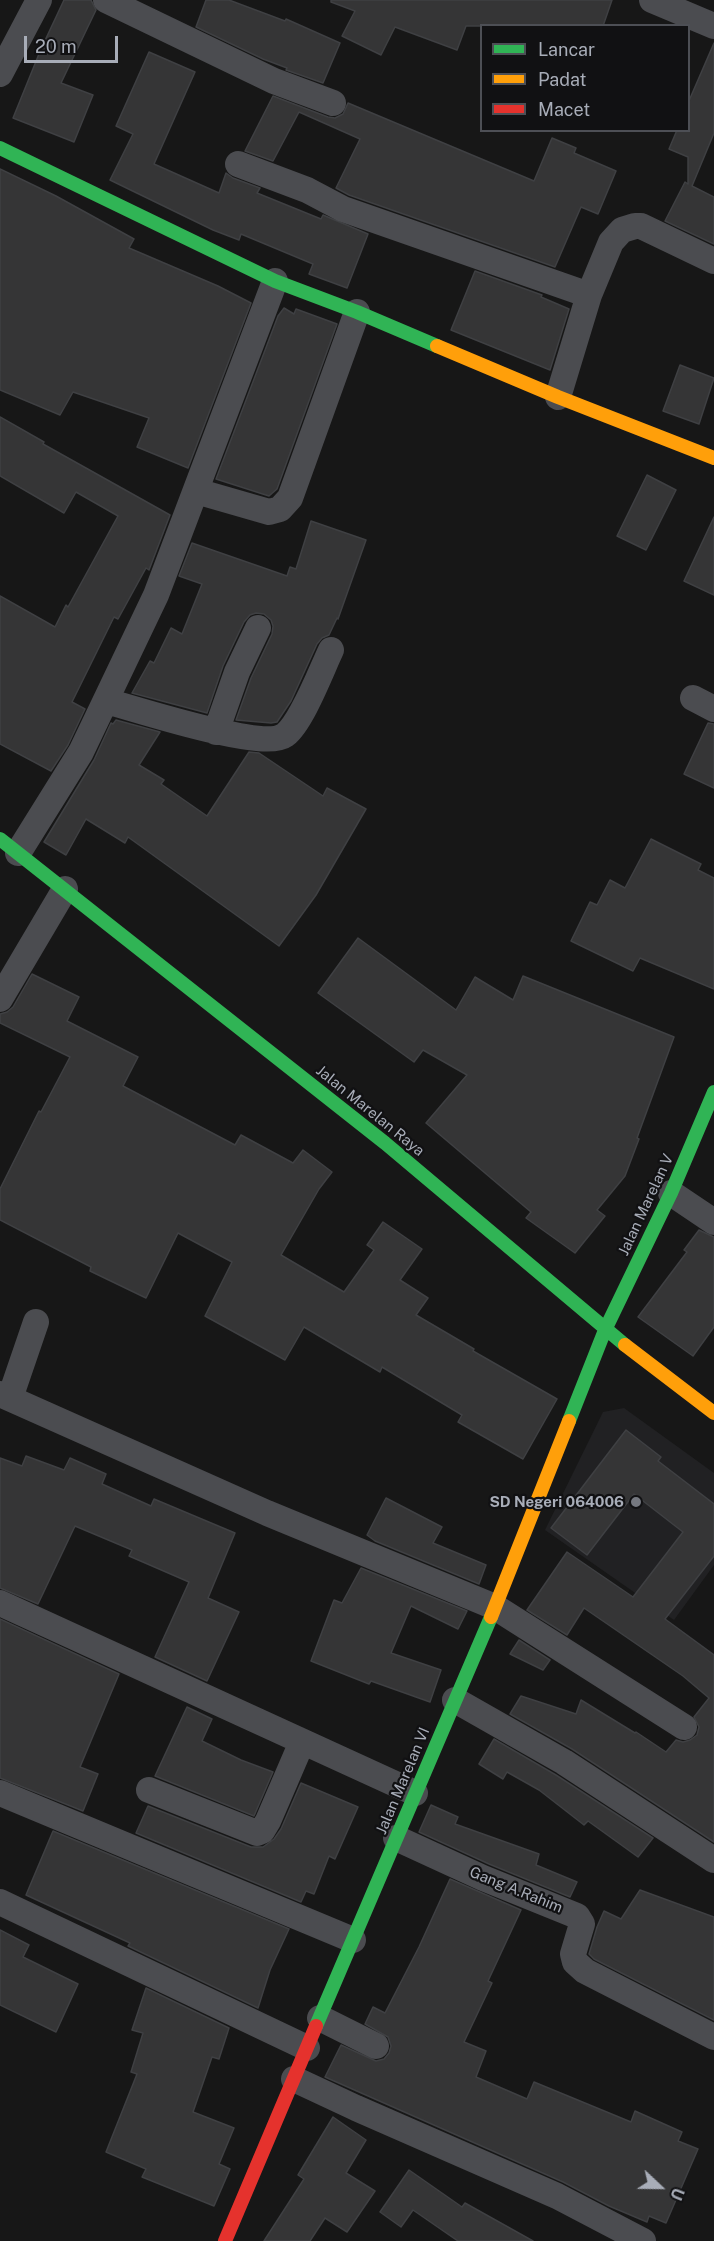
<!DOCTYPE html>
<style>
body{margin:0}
#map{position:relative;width:714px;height:2241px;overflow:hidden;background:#171717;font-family:"Public Sans",sans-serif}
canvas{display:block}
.legend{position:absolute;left:480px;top:24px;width:210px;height:108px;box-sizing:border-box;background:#111113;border:2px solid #4d4f55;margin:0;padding:8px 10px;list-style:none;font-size:18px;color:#a8adb8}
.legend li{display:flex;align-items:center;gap:12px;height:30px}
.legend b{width:30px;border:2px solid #4d4f55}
.north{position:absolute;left:630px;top:2157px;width:60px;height:60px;-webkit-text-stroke:4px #111113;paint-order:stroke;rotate:112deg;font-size:16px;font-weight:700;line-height:24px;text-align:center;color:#a8adb8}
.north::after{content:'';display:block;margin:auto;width:21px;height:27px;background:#a8adb8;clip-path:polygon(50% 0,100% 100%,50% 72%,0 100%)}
.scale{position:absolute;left:24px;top:36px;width:94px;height:27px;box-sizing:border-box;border:3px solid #a8adb8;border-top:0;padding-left:8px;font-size:18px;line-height:21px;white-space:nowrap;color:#a8adb8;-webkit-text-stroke:4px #111113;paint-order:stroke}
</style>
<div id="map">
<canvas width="714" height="2241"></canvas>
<ul class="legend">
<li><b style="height:8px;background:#30b455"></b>Lancar</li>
<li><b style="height:8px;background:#ff9f0a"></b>Padat</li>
<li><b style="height:8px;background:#e5322d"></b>Macet</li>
</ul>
<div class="north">U</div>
<div class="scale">20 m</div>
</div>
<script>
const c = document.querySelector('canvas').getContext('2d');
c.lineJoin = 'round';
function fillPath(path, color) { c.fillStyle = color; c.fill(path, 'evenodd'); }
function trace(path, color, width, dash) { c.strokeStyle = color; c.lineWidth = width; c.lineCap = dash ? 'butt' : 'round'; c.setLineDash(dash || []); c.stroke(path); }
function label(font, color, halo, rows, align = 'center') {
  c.font = font + ' "Public Sans",sans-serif'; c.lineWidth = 4.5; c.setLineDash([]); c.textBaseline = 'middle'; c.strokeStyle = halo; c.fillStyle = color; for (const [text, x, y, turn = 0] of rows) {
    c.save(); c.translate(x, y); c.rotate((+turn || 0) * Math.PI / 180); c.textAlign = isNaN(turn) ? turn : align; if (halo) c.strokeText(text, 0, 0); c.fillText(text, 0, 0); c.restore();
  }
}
fillPath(new Path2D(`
 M624,1408l90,65v92l-40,55 -129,-90 58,-118z`), '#212123');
const building = new Path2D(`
 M64,0h27l5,10 -35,73 32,12 -19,47 -61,-24 28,-69z
 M206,0h23l56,21 1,-2 54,24 -17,40 -37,-13 1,-2 -24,-9 -67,-32z
 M331,0h281l-9,26h-137l-9,24 -62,-23 -14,28 -39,-19 13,-25 -24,-9z
 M714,43v90l-22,53 22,11v47l-49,-23 20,-39 3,2v-27l-19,-8 8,-19h11v-27z
 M149,52l46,20 -41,92 65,29 7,-20 7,5 27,10 -3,5 64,26 2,-4 45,19 -21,54 -38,-14 4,-10 -72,-30 -2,6 -26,-10 -103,-50 23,-46 -17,-8z
 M273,96l55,21 7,1 8,-4 5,-11 186,78 18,-43 24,10 -2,5 42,18 -18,43 -17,-7 -26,60 -206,-72 -13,-7 24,-49 -61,-27 -26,49 -28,-10z
 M0,169l56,27 78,43 -5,9 89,38 33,17 -63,165 -51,-21 12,-29 -76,-26 -13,23 -60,-25z
 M475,271l67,24 -1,2 28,12 -19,61 -99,-40z
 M284,308l10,6 2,-5 41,15 -60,165 -8,7 -53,-17 62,-163z
 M680,365l34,13 -15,46 -36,-13z
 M0,417l44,25 -1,2 127,71 -21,55 -3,-2 -28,51 -4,-2 -42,85 13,7 -17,36 -17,26 -51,-27v-148l55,31 11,-22 2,2 50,-91 -42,-24 -12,21 -64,-37z
 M647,475l29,15 -30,60 -29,-14z
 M714,517v78l-30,-14z
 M311,521l55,19 -28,79 -1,-1 -8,17 -7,3 -5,6 -26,57 -14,21 -6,1 -35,-3 15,-42 21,-44 1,-8 -2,-6 -7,-6 -8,-1 -6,2 -6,7 -21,44 -16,47 -75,-20 18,-32 4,2 17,-35 11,6 20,-50 -23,-8 13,-33 95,33 3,-9 6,2z
 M116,720l44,12 -21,33 25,15 -3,4 46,32 42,-64 10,1 64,43 4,-8 39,21 -50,86 -37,51 -151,-109 -3,6 -39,-24 -20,36 -22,-13 50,-82 17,-37 2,1z
 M708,723l6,1v64l-30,-14z
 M651,839l50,25 -3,6 16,8v111l-74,-31 -7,13 -62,-30 19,-39 7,3 13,-25 15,8z
 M358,938l98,72 19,-33 38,23 10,-24 151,61 -37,101 2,1 -14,37 -28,34 8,6 -30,37 -49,-35 5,-6 -105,-89 41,-48 -44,-25 -9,12 -96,-69z
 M32,974l47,23 -12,24 71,36 -15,29 112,59 6,-10 52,28 10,-13 29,22 -13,17 -38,66 63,37 30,-42 -7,-5 16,-23 39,27 -22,31 28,18 -12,17 58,34 -1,2 84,48 -34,60 -65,-37 4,-7 -80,-48 -2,5 -76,-45 -19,33 -80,-44 27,-54 -54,-29 -32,65 -56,-27 1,-4 -91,-47v-31l39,-78 2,1 29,-55 -70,-34v-9l7,-2 6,-5z
 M699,1230l15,7v90l-21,29 -55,-39 49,-65 -3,-2z
 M626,1430l35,27 -3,4 56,43v52l-49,63 49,36v187l-142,-93 -62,-35 11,-18 55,18 5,-14 54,33 1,-1 30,20 10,-12 7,2 7,-2 7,-5 2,-8 -5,-10 15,-19 -26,-22 -99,-68 -17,27 -40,-25 40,-58 66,45 50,-65 -49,-38 -47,61 -36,-27z
 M26,1456l38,14 6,-12 36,16 -4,10 49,22 3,-7 81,34 -27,65 31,14 -32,69 -52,-24 34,-75 -60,-26 3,-6 -57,-24 -37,78 -38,-16v-130l22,8z
 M386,1498l56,29 -9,16 53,22 -7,19 -104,-43 -8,-6z
 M361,1568l106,43 -9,18 -47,-23 -20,47 50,17 -11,32 -59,-21 -2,3 -58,-23 23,-61 8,3z
 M0,1619l119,55 -39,93 18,7 -15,37 -83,-33z
 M519,1640l31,20 -7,10 -33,-16z
 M187,1707l25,12 -10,22 39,19 32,12 -19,44 -99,-40z
 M494,1739l62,36 97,63 -15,19 -50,-36 -4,4 -45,-35 -32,-18 -4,7 -24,-15z
 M301,1783l57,24 -23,52 -6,-3 -15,38 -8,-3 -5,11 -165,-69 12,-27 103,41h12l11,-8 7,-10z
 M431,1805l27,12 -3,7 84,30 -3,11 41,17 -7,15 -81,-33 -70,-32z
 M53,1831l236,98 -19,41 -12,38 -130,-62 2,-3 -104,-48z
 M450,1879l71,31 -33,71 4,2 -28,59 22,9 -10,26 51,22 7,-17 97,40 4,-11 47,21 -4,9 20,8 -32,74 -17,-7 -2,6 -38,-16 -46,-24 -238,-105 16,-32 35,16 8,-2 5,-6 2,-7 -3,-9 -23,-13 8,-17 12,6 34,-66z
 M640,1890l74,27v103l-120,-61 -5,-5 8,-27 7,-16 17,8z
 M0,1930l29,15 -6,12 55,27 -22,48 -56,-27z
 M146,1988l83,40 -10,31 -7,-2 -19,55 41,16 -15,36 11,5 -16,37 -72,-29 4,-8 -40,-17 31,-78 -6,-2 12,-39 -11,-3z
 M333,2117l33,23 -20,33 29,18 -28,41 -22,-14 -15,23h-46l40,-62 -6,-4z
 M409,2170l53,37 3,-4 68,38h-75l-45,-31 -12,17 -21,-15z`);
fillPath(building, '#353536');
trace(building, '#3f4043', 1.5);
trace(new Path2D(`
 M106,0l168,81 59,22
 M652,0l62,26
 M0,74l39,-74
 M238,164l69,26 36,19 246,86
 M558,397l31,-102 22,-53 11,-12 13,-4h6l73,35
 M196,491l73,21 11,-3 10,-11 67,-186
 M693,698l21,11
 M106,701c30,8 157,50 179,34 17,-13 36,-64 46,-85
 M216,732l21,-60 21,-44
 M18,853l63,-101 75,-157 119,-314
 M0,999l65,-110
 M671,1193l43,29
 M0,1394l267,119 228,94 189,120
 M10,1398l26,-76
 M0,1603l415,190
 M455,1700l109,62 150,98
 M149,1790l108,43 5,-2 6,-10 34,-79
 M0,1793l353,147
 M396,1838l87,40 94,38 5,8 -9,30 2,8 10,9 129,66
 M0,1902l307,146
 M320,2018l56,28
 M294,2079l62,29 201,88 86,45`), '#4b4c50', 26);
trace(new Path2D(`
 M0,148l275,133 82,31 80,34
 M0,839l385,304 240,202
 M569,1421l36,-91 66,-137 43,-101
 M316,2026l175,-409`), '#30b455', 14);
trace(new Path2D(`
 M437,346l121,51 156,61
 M625,1345l89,68
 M491,1617l78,-196`), '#ff9f0a', 14);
trace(new Path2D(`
 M225,2241l91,-215`), '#e5322d', 14);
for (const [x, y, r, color] of [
 [636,1502,6,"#757880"]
]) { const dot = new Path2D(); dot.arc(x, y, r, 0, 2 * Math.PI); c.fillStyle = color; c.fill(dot); trace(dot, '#111113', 2); }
label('15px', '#a8adb8', '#111113', [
 ["Jalan Marelan Raya",370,1111,39],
 ["Jalan Marelan V",646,1205,-65],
 ["Jalan Marelan VI",403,1781,-67],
 ["Gang A.Rahim",516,1890,22]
]);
label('bold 15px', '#a8adb8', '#111113', [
 ["SD Negeri 064006",624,1502]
], 'right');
</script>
